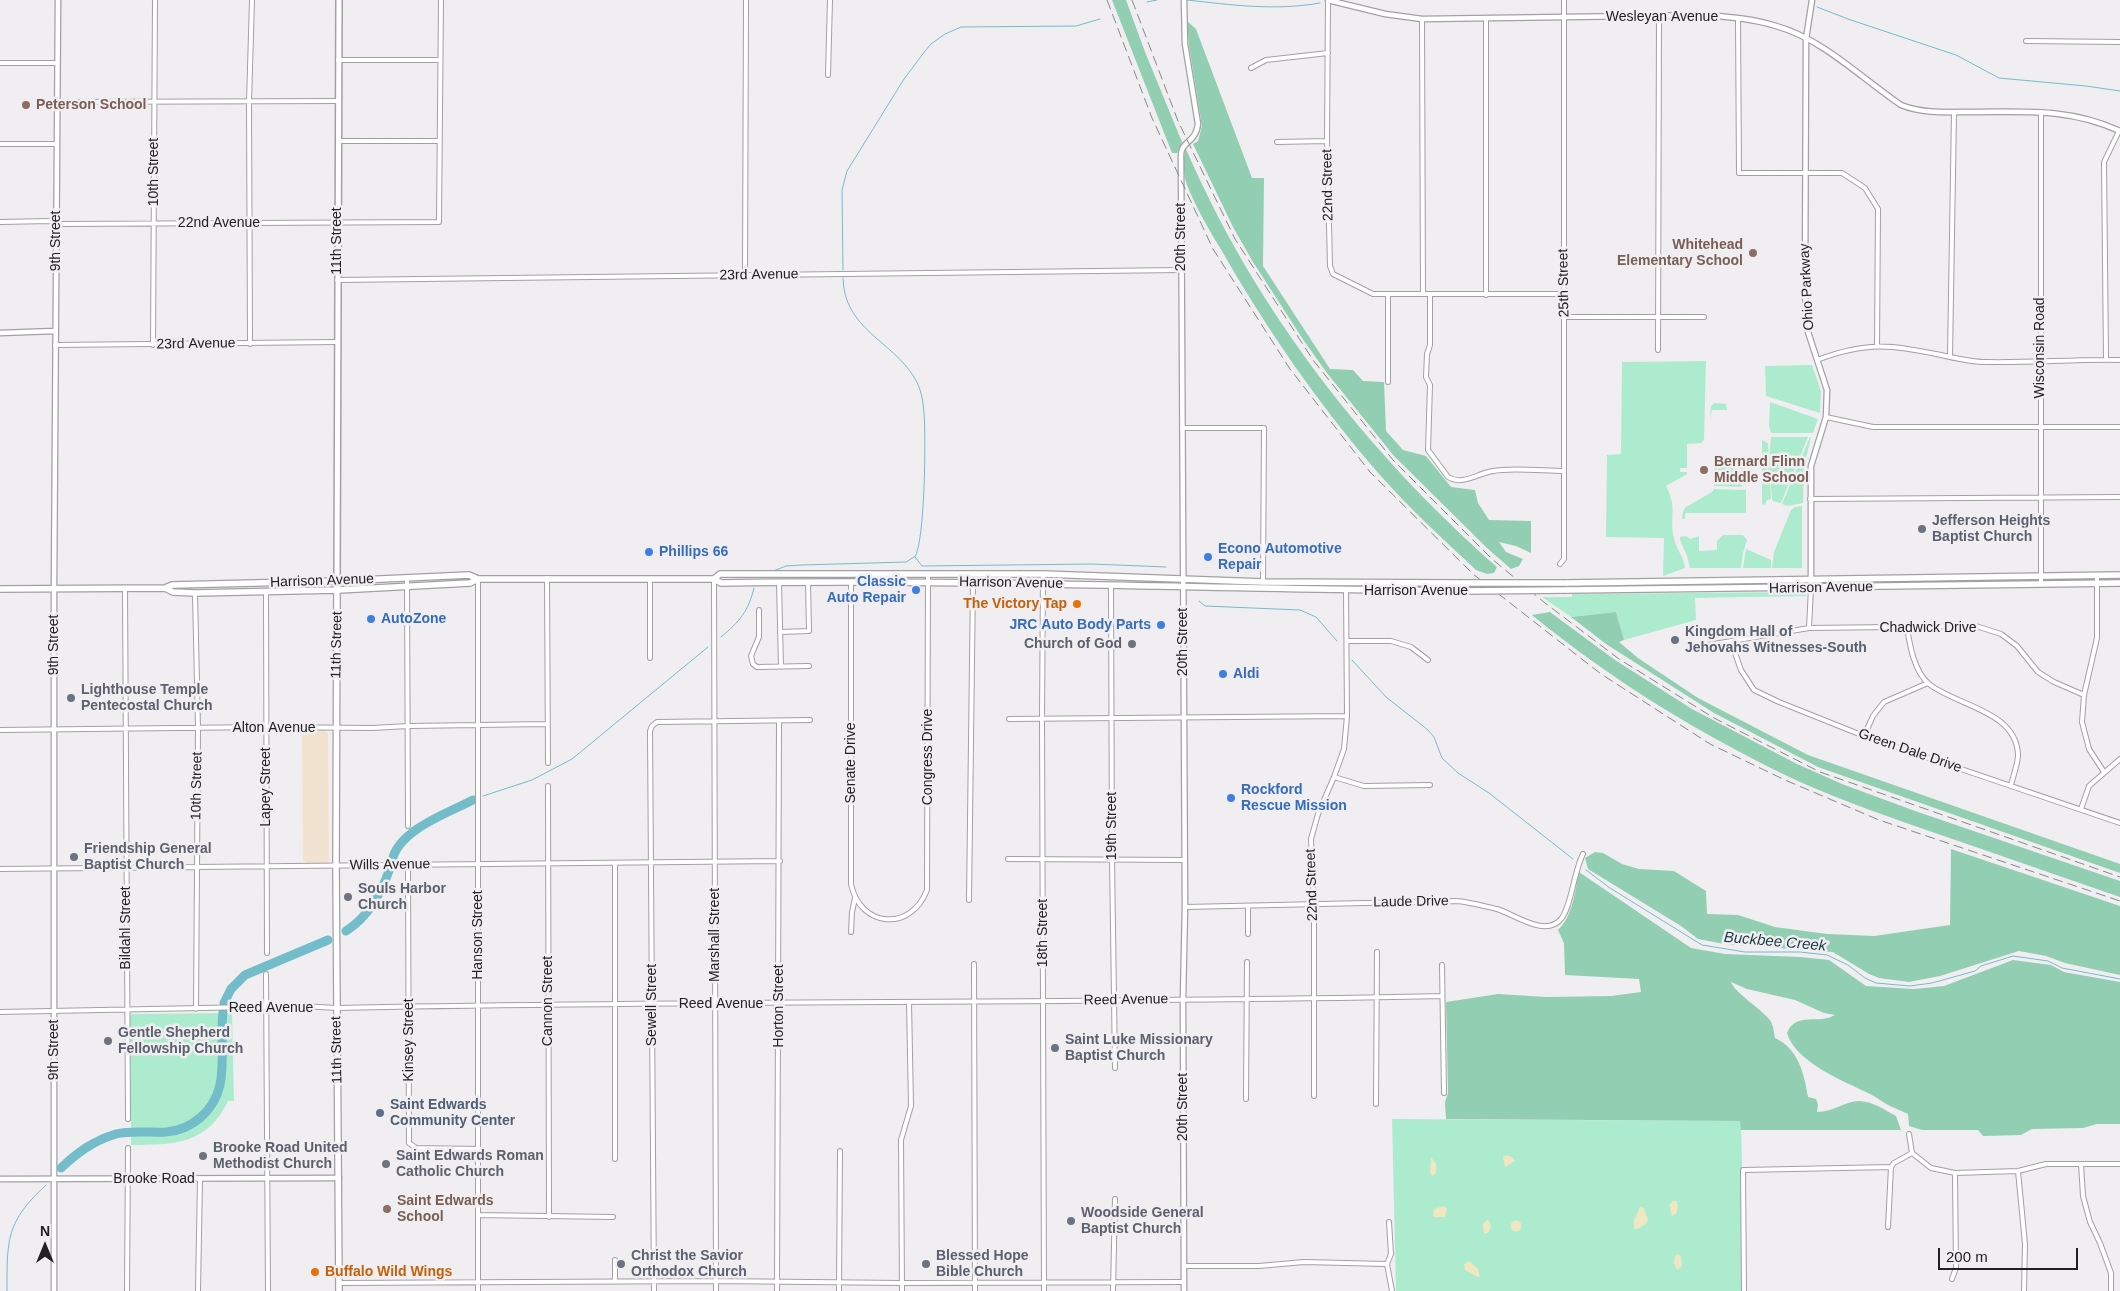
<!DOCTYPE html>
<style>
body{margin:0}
#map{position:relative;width:2120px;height:1291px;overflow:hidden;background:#f1eef2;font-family:Helvetica,sans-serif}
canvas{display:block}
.north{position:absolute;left:20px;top:1221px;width:50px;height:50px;-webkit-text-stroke:4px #f1eef2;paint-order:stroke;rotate:0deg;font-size:14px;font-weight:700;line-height:20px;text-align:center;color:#212022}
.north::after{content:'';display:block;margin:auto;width:18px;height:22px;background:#212022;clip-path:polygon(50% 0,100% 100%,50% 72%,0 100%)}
.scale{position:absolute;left:1938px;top:1248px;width:140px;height:22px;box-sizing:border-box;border:2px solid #212022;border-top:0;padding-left:6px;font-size:15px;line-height:18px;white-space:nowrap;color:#212022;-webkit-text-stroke:4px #f1eef2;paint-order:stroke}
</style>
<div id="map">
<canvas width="2120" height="1291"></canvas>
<div class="north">N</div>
<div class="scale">200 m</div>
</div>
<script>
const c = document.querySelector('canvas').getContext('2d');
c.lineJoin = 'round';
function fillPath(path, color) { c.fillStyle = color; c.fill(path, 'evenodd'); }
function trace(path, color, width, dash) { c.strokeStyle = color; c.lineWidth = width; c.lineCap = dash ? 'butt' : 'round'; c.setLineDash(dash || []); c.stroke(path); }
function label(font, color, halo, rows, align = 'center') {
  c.font = font + ' Helvetica,sans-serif'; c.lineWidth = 5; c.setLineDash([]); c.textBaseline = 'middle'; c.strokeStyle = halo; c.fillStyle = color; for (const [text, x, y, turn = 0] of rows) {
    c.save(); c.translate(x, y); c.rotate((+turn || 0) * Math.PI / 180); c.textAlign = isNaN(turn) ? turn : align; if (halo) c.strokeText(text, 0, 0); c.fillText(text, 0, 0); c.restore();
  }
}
fillPath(new Path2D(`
 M304,730h20l4,3 1,129 -3,2h-19l-4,-4 -1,-127z`), '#f1e3d0');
fillPath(new Path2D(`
 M1706,361l-2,79 -3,3 -14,1v24h-7v4h7v2l-21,12c12,22 3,31 8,52 2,11 10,19 11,30l-22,8 1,-38 -58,-1 1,-82 14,-1 1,-92z
 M1812,365l9,26 -1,22 -54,-17 -1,-30z
 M1770,402l48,17 -5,14h-42l-2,-7z
 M1714,403l12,1 1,6h-15l-2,9 1,-13z
 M1771,437h37l-27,66 -8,-2 -1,-2 -3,-40z
 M1810,437h1l-7,30 -1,36 -15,3 -6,-2z
 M1762,440l6,3 3,56 -4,1 -2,5 -3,-1z
 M1739,456h7v30l-7,-23z
 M1726,463h10l6,24 -28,-1v-20l12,1z
 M1714,489l32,1v23h-61v6h-3l1,-8 3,-4 26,-15z
 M1802,506v62h-30l2,-16 17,-42 4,-3z
 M1723,535h20l4,5 -4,13 -2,15h-51l-3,-12 -7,-16v-3l6,-1 4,3 9,-3v15l18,-1v-9z
 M1746,549l25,11v8h-28z
 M1801,592l6,4 -112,2 1,22 -72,20 -8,-28 -45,5 -29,-20h30v-3z
 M232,1013l2,88h-6c-20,43 -54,44 -97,44l-1,-131z
 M1392,1119l349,2 4,170h-349z`), '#adebce');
fillPath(new Path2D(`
 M1112,0h14l19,52 37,90 -5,11h-5z
 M1187,21l9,8 56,149h12l-1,88 67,103 23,1 10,11 21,1 2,49 17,19 23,6 25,31 24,3 3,13 11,17 42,1v32l-15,-7 -17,-4 7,10 17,7 -4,7 -8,3 -24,-21 -93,-92 -67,-83 -23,-32 -51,-79 -20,-35 -40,-83 5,-3 4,-15 -13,-81z
 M1186,149c69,160 180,303 311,418l-3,6 -7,1 -11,-4c-33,-31 -67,-62 -97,-96 -61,-70 -114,-147 -160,-228 -10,-16 -30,-51 -34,-68 -2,-8 -2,-22 1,-29z
 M1550,612l65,48 77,49 105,55 45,20 73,27 205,70v16c-61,-21 -121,-42 -182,-63 -46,-16 -93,-32 -138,-52 -96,-45 -186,-100 -268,-167z
 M1616,612l8,28 -5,2 19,16 60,40 110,57 312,109v9l-302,-106 -104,-54 -108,-69 -35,-27z
 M1951,849l169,57v69l-55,-12 -19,-7 -27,-5 -79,25 -31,6 -30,-4 -10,-4 -36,-22 -109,-8 -26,-5 -17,-13 -93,-57 -3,-11 10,-6 8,1 19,11 17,5 35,2 32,20 1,23 31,1 37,12 52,7 47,2 76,-11z
 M1579,872l112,76 34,6 75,3 29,3 37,26 48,3 30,-3 69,-26 38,5 13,7 56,10v142h-23l-14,4 -51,1 -11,6 -38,1 -5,-6h-56l-13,-4 -1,-12c-6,-3 -12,-5 -18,-8 -7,-3 -13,-9 -20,-12 -26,-13 -74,-31 -83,-61 9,-22 32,-8 48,-18l-11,-2 -29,-13 -48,-11 -16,-7c2,9 30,27 38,37 4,4 5,13 6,19 24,11 29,36 33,59l8,2 2,6 -1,7c17,0 28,-11 42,-11 13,0 26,9 37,15l5,14h-160l-1,-9 -294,-2 -1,-17 3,-9 -2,-91 52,-8 48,3 65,-1 30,-4 -2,-13 -74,-4 -1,-32 -6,-13c15,-14 17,-39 21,-58z`), '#91ceb2');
fillPath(new Path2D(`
 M1506,1155l6,2 3,4 -10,6 -2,-10z
 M1431,1158c5,3 7,10 4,16l-3,2 -2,-5z
 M1673,1201h4l1,6 -2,7 -4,2 -3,-11z
 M1444,1206l3,3 -2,8h-12l1,-8z
 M1640,1207l4,1 4,12 -2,4 -9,5 -3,-1v-8z
 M1488,1219l3,7 -3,7 -4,1 -1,-10z
 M1510.5 1226a5.5 5.5 0 1 1 11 0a5.5 5.5 0 1 1-11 0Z
 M1678,1254l3,2 1,10 -5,4 -3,-8 1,-6z
 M1469,1261l9,8 2,8 -4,-1 -11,-6 -1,-6z`), '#f0e6c1');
trace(new Path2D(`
 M1187,0c45,5 88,11 133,3
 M1147,2l10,-2
 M1817,7l31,12 108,36 43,23 87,8 34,5
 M843,270l-1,-80 5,-19 57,-92 21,-28 6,-7 14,-10 16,-7 115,-1 24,-7
 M843,278c1,51 48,62 71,99 7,11 9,23 10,36 2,24 1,128 -9,144
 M915,557l7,9 170,-2 74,3
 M771,572l15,-6 16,-1 104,-3 8,-5
 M1199,601l6,5 95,4 16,7 21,24
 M721,637c19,-16 27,-25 33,-49
 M1352,660l34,37 42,33 6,7 8,21 16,15 31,20 84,66
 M483,796l49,-16 40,-21 136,-112
 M1586,870l24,18 92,57 43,7h55l27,3 21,10 17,13 11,5 34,3 22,-3 43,-12 6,-5 32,-10 35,5 14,7 58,11
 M7,1291c0,-52 -1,-69 39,-106`), '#73bcc9', 1);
trace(new Path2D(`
 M392,861c6,-31 56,-48 81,-61
 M346,931c22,-14 34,-36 43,-60
 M224,1003l7,-14 14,-14 83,-35
 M61,1168c17,-16 32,-27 55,-34 16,-4 33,-1 50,-2 26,-2 48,-21 54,-47 5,-24 0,-49 3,-73`), '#73bcc9', 9);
const minor = new Path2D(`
 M1328,0l-1,141 3,125 3,8 40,20h190
 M1486,18v277
 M1738,18l1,155h103l23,15 13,21 -1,137
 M1422,19l1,275
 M2026,41l94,1
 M338,60h102
 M0,63h57
 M1251,68l15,-8 62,-7
 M828,75l2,-75
 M57,102l281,-1
 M338,141h100
 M1277,142l50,-1
 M0,144h57
 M0,222l50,-1 12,3 377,-2 2,-222
 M745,275l1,-275
 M337,280l844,-10
 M1430,294v51l-3,9 -1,23 4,8 -2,65 20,27c15,9 30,-4 45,-6 17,-4 52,0 71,0
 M1388,295v87
 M1565,317h139
 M250,344l-1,-242 3,-102
 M55,345l282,-3
 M153,345l2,-345
 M1658,350l1,-334
 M1950,357l4,-245
 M2106,359l-2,-197 15,-31
 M1817,360c50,-19 73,-15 124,-5 14,3 30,7 45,7 45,1 89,-3 134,-2
 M1826,417l47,10h247
 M1182,428h82l-1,154
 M1810,499l310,-2
 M1560,564l4,-5v-559
 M1043,574l-1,144 2,573
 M2097,575v63l-13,57 -2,27 7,27 15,23
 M407,578l1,248
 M547,578l1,185
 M714,579l2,712
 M779,582l2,85
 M851,582v302c9,44 60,48 76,6l1,-316
 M2041,584v-472
 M1111,585l1,273 3,210
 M125,588l3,531
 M266,592l1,361
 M195,593l3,135 -2,281
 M759,610v27l-8,19 2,8 4,3 52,-1
 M1809,628l2,-40
 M1907,628c3,18 7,43 22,56 28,22 88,27 89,71 0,9 -5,21 -7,30
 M780,632l29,-1 -1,-49
 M1347,641h44l20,6 17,13
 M1731,642l10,28 13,20 25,12 85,34 256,87
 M1690,648l119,-20 167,-2 25,8 16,12 21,26 16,10 30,13
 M650,658v-79
 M1009,719l338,-3
 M0,730l266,-3 106,1 37,-2 138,-2
 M1864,736l9,-20 11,-14 44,-19
 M1334,777l30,9 66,-1
 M548,786l1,431
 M2081,809l8,-23 31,-27
 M1008,859l177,1
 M408,865l1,278 7,5 63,1
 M0,869l780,-8
 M969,900l4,-318
 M1248,906v28
 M1185,907l271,-6c14,1 27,5 41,8 17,5 48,29 64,10 10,-11 13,-48 22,-65
 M851,932l1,-20 3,-14
 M974,964l1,327
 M1442,965l2,128
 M266,974l2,317
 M0,1012l301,-6 36,2c368,-8 737,-4 1105,-12
 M1314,1096v-191l-3,-66 7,-25 16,-37 10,-28 3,-33 -1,-126
 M1246,1099l1,-137
 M1376,1104l1,-152
 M1909,1134l3,19 19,15 24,5 63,-2 28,-7h74
 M615,1159v-296
 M2081,1164l2,32 7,26 10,21 11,30v18
 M2018,1171l7,73 -1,47
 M478,1215l135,2
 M1389,1222l2,32 -4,10 5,27
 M1888,1227l3,-60 3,-4 18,-10
 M1184,1266h75l45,-4 83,2
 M1952,1279l4,-11 -1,-95
 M615,1282v-22
 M339,1283l377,-2 186,2 281,-1
 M127,1291l1,-143
 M198,1291l2,-112
 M478,1291v-712
 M654,1291l-4,-560 2,-5 5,-4 153,-2
 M777,1291l2,-570
 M839,1291l1,-140
 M902,1291l-1,-151 10,-34 -2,-104
 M1113,1291l2,-92
 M1744,1291l-1,-121 148,-3`);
const tertiary = new Path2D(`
 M1328,0l57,14 37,5 286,-4c22,2 46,4 68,11 47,13 85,52 125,79 22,9 48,7 72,7 54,0 96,-4 147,19
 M0,333l55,-2
 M1811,588v-122l15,-49 1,-27 -19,-58 -3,-38 1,-255 6,-39
 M0,1179l339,-1
 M54,1291v-703l4,-588
 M1184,1291l-1,-292 2,-92 -4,-752c0,-14 15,-12 17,-31l-13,-80 -1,-44`);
const secondary = new Path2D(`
 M337,581l2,-581`);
const primary = new Path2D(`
 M714,579l6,-5h323l220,8 194,1
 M337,581l-1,285 3,425
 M1566,583l554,-8
 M165,588l7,-3 165,-4 132,-6 9,4
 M0,589l165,-1 8,4 22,1 143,-3 132,-7 8,-4h236l7,4c248,-4 495,6 743,8
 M1567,590l553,-7`);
trace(minor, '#a2a0a3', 6);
trace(tertiary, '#a2a0a3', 7);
trace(secondary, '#a2a0a3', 8);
trace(primary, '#a2a0a3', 8);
trace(minor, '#fff', 4);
trace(tertiary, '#fff', 4.5);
trace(secondary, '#fff', 5);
trace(primary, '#fff', 5.5);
trace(new Path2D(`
 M1107,0l45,118 61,131 77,120 80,103 103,102 128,100 109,70 75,36 94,40 241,81
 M1132,0l46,121 57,118 78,121 80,100 99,99 53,44 74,56 95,59 106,54 300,105`), '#89878a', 1, [10, 5]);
const primaryBridge = new Path2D(`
 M1457,583h109
 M1464,591l103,-1`);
trace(primaryBridge, '#a2a0a3', 8, []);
trace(primaryBridge, '#fff', 5.5);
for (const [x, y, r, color] of [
 [26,105,5,"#8d6e63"],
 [1753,253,5,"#8d6e63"],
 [1704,470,5,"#8d6e63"],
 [1922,529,5,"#6b7280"],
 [649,552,5,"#3f7fe0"],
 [1208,557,5,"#3f7fe0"],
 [916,590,5,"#3f7fe0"],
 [1077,604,5,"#e8710a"],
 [371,619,5,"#3f7fe0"],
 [1161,625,5,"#3f7fe0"],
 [1675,640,5,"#6b7280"],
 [1132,644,5,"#6b7280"],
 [1223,674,5,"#3f7fe0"],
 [71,698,5,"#6b7280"],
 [1231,798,5,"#3f7fe0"],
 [74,857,5,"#6b7280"],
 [348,897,5,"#6b7280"],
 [108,1041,5,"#6b7280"],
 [1055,1048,5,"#6b7280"],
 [380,1113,5,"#5c6f8a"],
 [203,1156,5,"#6b7280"],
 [386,1164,5,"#6b7280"],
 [387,1209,5,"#8d6e63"],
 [1071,1221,5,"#6b7280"],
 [621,1264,5,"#6b7280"],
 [926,1264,5,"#6b7280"],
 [315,1272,5,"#e8710a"]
]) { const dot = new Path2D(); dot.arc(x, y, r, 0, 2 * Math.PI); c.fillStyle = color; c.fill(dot); trace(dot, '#f1eef2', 2); }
label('14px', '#212022', '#f1eef2', [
 ["Wesleyan Avenue",1662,17],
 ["10th Street",154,172,-90],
 ["22nd Street",1328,185,-91],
 ["22nd Avenue",219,223],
 ["20th Street",1181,237,-90],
 ["9th Street",56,241,-90],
 ["11th Street",337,241,-90],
 ["23rd Avenue",759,275,-1],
 ["25th Street",1564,283,-91],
 ["Ohio Parkway",1807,287,-93],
 ["23rd Avenue",196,344,-1],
 ["Wisconsin Road",2040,348,-90],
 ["Harrison Avenue",322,581,-2],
 ["Harrison Avenue",1011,583,1],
 ["Harrison Avenue",1821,588,-1],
 ["Harrison Avenue",1416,591],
 ["Chadwick Drive",1928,628],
 ["20th Street",1183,642,-90],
 ["9th Street",54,645,-90],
 ["11th Street",337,645,-89],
 ["Alton Avenue",274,728],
 ["Green Dale Drive",1910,751,19],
 ["Congress Drive",928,757,-90],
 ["Senate Drive",851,763,-90],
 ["10th Street",197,786,-89],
 ["Lapey Street",266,787,-90],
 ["19th Street",1112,826,-90],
 ["Wills Avenue",390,865,-1],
 ["22nd Street",1312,885,-92],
 ["Laude Drive",1411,902,-1],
 ["Bildahl Street",126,928,-90],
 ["18th Street",1043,933,-90],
 ["Hanson Street",478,935,-90],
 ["Marshall Street",715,935,-90],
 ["Reed Avenue",1126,1000,-1],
 ["Cannon Street",548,1001,-90],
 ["Reed Avenue",721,1004],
 ["Sewell Street",652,1005,-90],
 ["Horton Street",779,1006,-90],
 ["Reed Avenue",271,1008],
 ["Kinsey Street",409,1040,-90],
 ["9th Street",54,1050,-90],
 ["11th Street",337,1050,-91],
 ["20th Street",1183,1107,-90],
 ["Brooke Road",154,1179]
]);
label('bold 14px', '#785e54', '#f1eef2', [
 ["Peterson School",36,105],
 ["Whitehead",1743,245,"right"],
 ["Elementary School",1743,261,"right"],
 ["Bernard Flinn",1714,462],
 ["Middle School",1714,478],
 ["Saint Edwards",397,1201],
 ["School",397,1217]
], 'left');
label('bold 14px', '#5b616d', '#f1eef2', [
 ["Jefferson Heights",1932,521],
 ["Baptist Church",1932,537],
 ["Kingdom Hall of",1685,632],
 ["Jehovahs Witnesses-South",1685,648],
 ["Church of God",1122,644,"right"],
 ["Lighthouse Temple",81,690],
 ["Pentecostal Church",81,706],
 ["Friendship General",84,849],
 ["Baptist Church",84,865],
 ["Souls Harbor",358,889],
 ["Church",358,905],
 ["Gentle Shepherd",118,1033],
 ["Fellowship Church",118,1049],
 ["Saint Luke Missionary",1065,1040],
 ["Baptist Church",1065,1056],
 ["Brooke Road United",213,1148],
 ["Methodist Church",213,1164],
 ["Saint Edwards Roman",396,1156],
 ["Catholic Church",396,1172],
 ["Woodside General",1081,1213],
 ["Baptist Church",1081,1229],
 ["Christ the Savior",631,1256],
 ["Orthodox Church",631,1272],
 ["Blessed Hope",936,1256],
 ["Bible Church",936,1272]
], 'left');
label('bold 14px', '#366cbe', '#f1eef2', [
 ["Econo Automotive",1218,549],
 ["Repair",1218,565],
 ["Phillips 66",659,552],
 ["Classic",906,582,"right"],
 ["Auto Repair",906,598,"right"],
 ["AutoZone",381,619],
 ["JRC Auto Body Parts",1151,625,"right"],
 ["Aldi",1233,674],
 ["Rockford",1241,790],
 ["Rescue Mission",1241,806]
], 'left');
label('bold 14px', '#c56008', '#f1eef2', [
 ["The Victory Tap",1067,604],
 ["Buffalo Wild Wings",325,1272,"left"]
], 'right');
label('bold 14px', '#4e5e75', '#f1eef2', [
 ["Saint Edwards",390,1105],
 ["Community Center",390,1121]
], 'left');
label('italic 15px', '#193c42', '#f1eef2', [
 ["Buckbee Creek",1775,942,5]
]);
</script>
